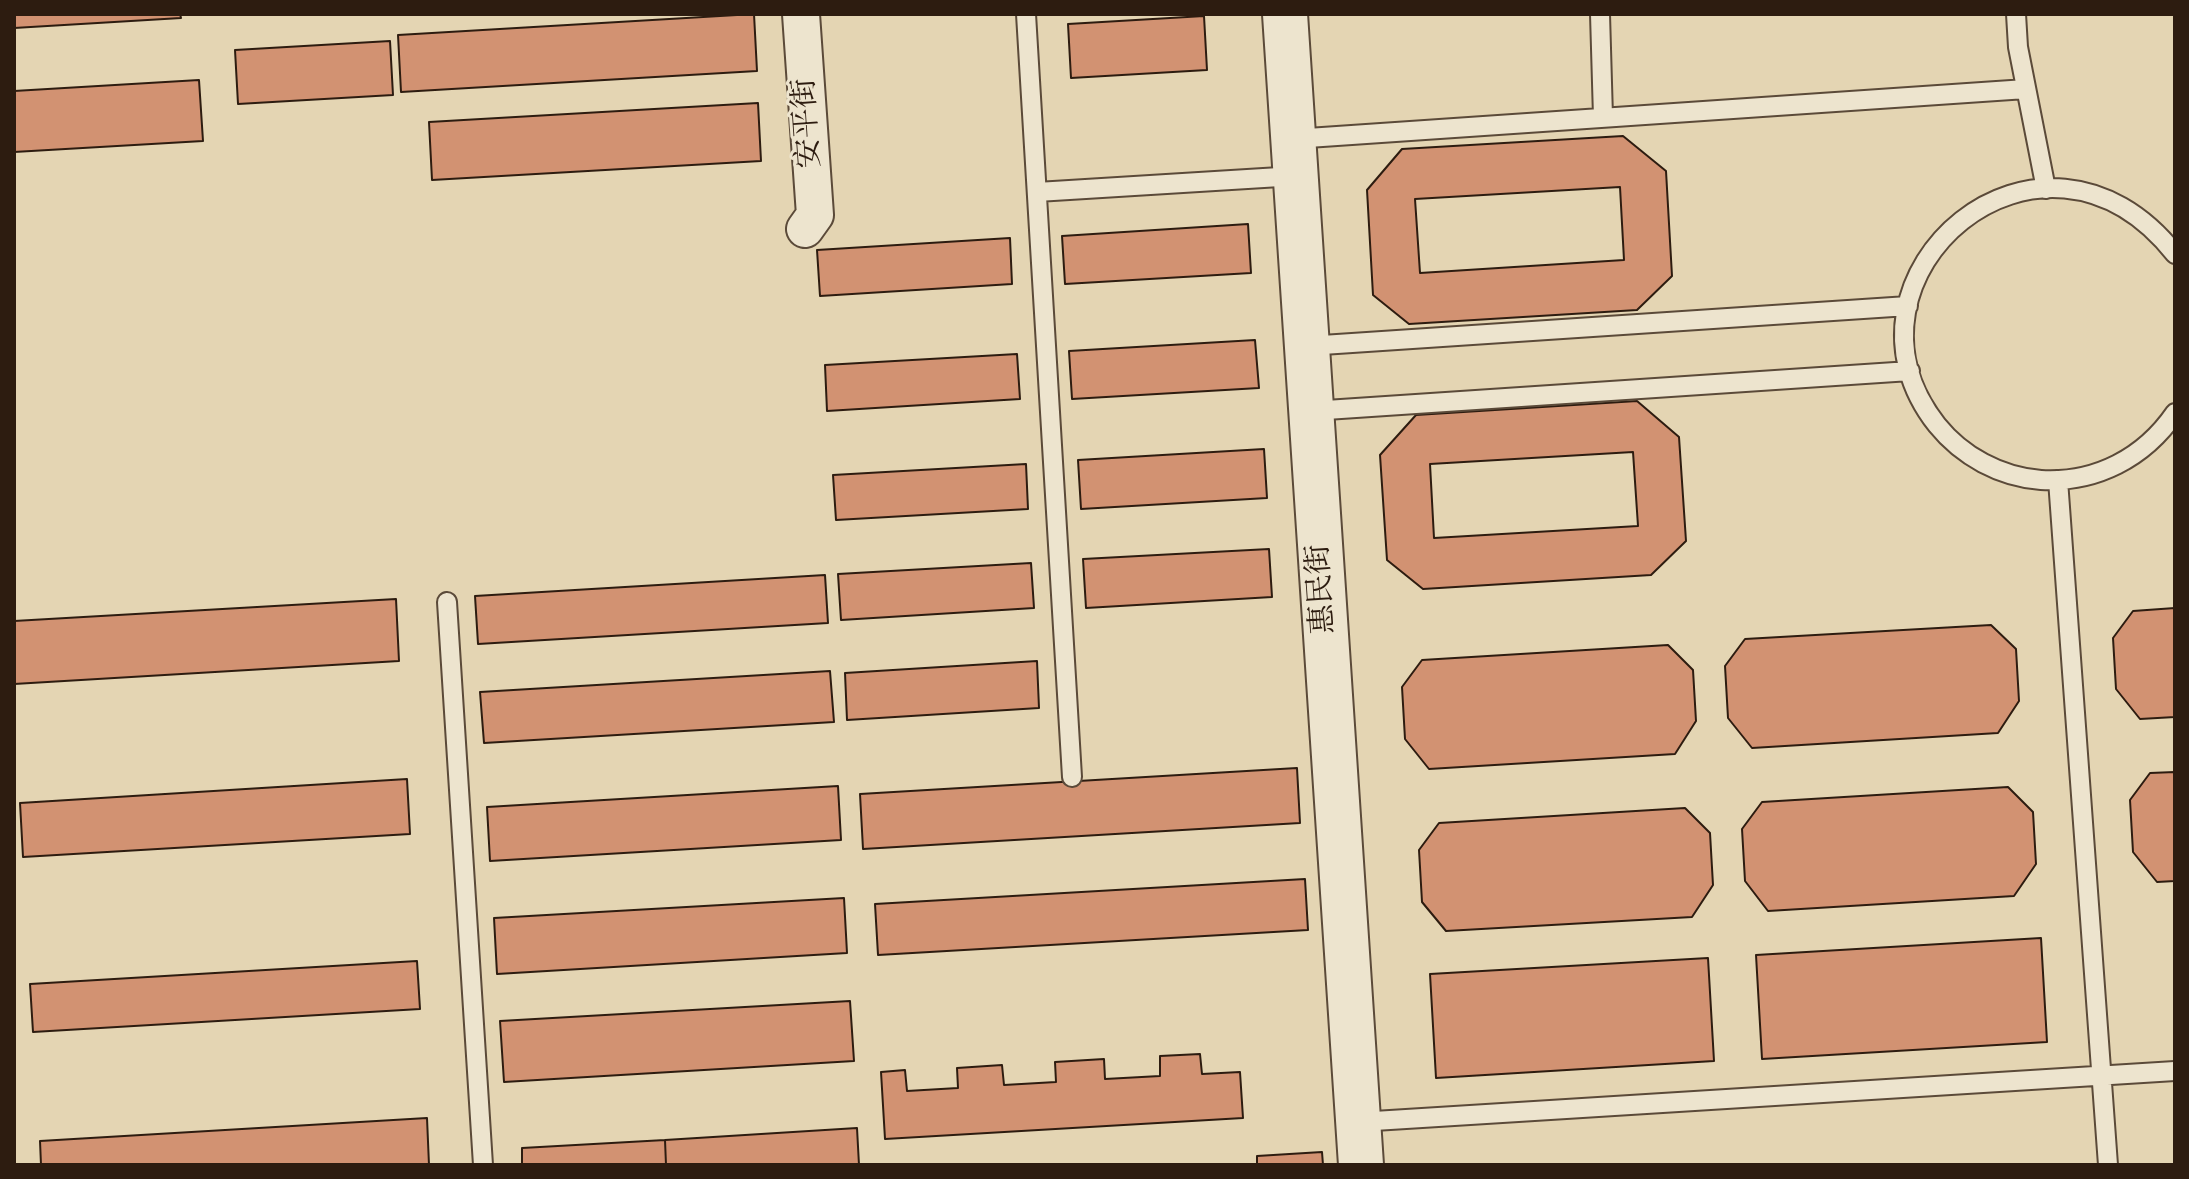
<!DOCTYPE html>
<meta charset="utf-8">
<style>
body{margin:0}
#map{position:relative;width:2189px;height:1179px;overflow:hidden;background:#e4d5b3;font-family:"IM FELL Double Pica",serif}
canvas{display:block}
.frame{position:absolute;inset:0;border:16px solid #2d1c10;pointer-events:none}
</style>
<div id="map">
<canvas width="2189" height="1179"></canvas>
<div class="frame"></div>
</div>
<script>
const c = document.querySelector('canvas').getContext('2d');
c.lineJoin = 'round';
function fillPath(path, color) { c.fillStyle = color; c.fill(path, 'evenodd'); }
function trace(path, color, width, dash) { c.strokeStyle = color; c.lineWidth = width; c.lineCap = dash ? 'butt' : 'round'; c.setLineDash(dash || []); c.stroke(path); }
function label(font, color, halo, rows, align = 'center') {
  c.font = font + ' "IM FELL Double Pica","Noto Serif SC",serif'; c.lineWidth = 6; c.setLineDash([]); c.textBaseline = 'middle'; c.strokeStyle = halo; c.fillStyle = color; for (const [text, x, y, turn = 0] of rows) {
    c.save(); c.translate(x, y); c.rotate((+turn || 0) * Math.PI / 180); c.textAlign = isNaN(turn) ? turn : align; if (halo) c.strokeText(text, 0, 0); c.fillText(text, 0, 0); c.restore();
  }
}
const building = new Path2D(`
 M14,14h166l1,4 -167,10z
 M754,14l3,57 -356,21 -3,-57z
 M1204,16l3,54 -136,8 -3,-54z
 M390,41l3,54 -155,9 -3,-54z
 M199,80l4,61 -189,11v-61z
 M758,103l3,58 -329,19 -3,-58z
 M1623,136l43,35 6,105 -35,34 -228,14 -36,-29 -6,-105 35,-41zM1620,187l4,73 -204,13 -5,-74z
 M1248,224l3,49 -186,11 -3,-48z
 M1010,238l2,46 -192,12 -3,-46z
 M1255,340l4,48 -187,11 -3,-48z
 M1017,354l3,45 -193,12 -2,-46z
 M1637,401l42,36 7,104 -35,34 -228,14 -36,-29 -7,-105 36,-40zM1633,452l5,74 -204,12 -4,-74z
 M1264,449l3,49 -186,11 -3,-49z
 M1026,464l2,45 -192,11 -3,-45z
 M1269,549l3,48 -186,11 -3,-49z
 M1031,563l3,45 -193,12 -3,-46z
 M825,575l3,48 -350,21 -3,-48z
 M396,599l3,62 -385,23v-63z
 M2175,608v109l-35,2 -24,-30 -3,-51 20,-27z
 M1991,625l25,24 3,52 -21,32 -246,15 -24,-30 -3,-52 20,-27z
 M1668,645l25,25 3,51 -21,33 -246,15 -24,-30 -3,-52 20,-27z
 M1037,661l2,47 -192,12 -2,-47z
 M830,671l4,51 -350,21 -4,-51z
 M1297,768l3,55 -437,26 -3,-55z
 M2175,772v109l-18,1 -24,-30 -3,-52 20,-27z
 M407,779l3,55 -387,23 -3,-54z
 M838,786l3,54 -351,21 -3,-54z
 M2008,787l25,25 3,52 -22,32 -246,15 -23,-30 -3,-52 20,-27z
 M1685,808l25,25 3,52 -21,32 -246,14 -24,-29 -3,-52 20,-27z
 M1305,879l3,51 -430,25 -3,-51z
 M844,898l3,55 -350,21 -3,-56z
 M2041,938l6,104 -285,17 -6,-104z
 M1708,958l6,103 -278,17 -6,-104z
 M417,961l3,48 -387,23 -3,-48z
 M850,1001l4,60 -350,21 -4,-61z
 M1200,1054l2,20 38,-2 3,46 -358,21 -4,-67 24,-2 2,21 51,-3 -1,-20 45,-3 2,20 52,-3 -1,-20 49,-3 1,20 55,-3v-20z
 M427,1118l2,47h-388l-1,-24z
 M857,1128l2,37h-193l-1,-25z
 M665,1140l1,25h-144v-17z
 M1322,1152l1,13h-66v-9z`);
fillPath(building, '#d29272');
trace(building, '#2d1c10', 2);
const service = new Path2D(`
 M1026,14l46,763
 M1600,14l3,103
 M2016,14l2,33 28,142
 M1293,139l733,-50
 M1037,192l259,-16
 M2175,254c-134,-169 -355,23 -238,171 25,31 63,52 104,55 55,3 103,-22 134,-67
 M1307,346l601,-40
 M1311,411l599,-40
 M2058,480l50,685
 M447,602l36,563
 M1358,1122l817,-51`);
const minor = new Path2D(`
 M801,14l14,201 -10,14`);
const tertiary = new Path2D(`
 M1285,14l76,1151`);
trace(service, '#5b4a39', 22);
trace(minor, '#5b4a39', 40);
trace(tertiary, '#5b4a39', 48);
trace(service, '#ede4ce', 18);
trace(minor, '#ede4ce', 36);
trace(tertiary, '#ede4ce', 44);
label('30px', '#2d1c10', '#ede4ce', [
 ["安平街",809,123,-94],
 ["惠民街",1323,589,-94]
]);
</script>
